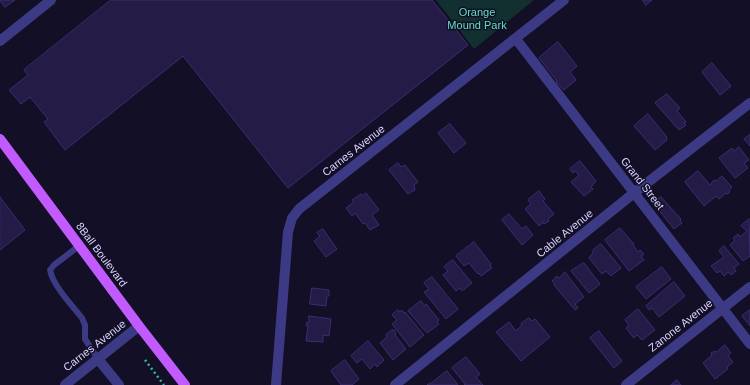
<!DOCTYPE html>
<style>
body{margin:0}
canvas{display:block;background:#130f26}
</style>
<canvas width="750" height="385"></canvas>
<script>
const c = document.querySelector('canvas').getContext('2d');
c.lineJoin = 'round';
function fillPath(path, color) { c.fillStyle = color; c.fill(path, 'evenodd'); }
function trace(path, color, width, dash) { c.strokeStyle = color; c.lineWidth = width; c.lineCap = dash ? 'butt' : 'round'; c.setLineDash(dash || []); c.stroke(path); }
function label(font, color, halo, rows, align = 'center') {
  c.font = font + ' Arial,sans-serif'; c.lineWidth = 3; c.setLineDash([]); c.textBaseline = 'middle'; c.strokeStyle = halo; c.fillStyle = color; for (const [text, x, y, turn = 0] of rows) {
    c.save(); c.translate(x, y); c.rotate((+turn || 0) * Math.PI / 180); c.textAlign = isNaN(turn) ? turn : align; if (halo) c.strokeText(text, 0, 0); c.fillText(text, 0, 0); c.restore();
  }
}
fillPath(new Path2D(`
 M436,0h98l-60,49z`), '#12302f');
const building = new Path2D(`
 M0,0h15l-10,7z
 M111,0h321l36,45 -180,143 -105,-132 -118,94 -21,-28 4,-3 -18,-22 -9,7 -12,-14 19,-15 -4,-5z
 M643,0h9l-6,5z
 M558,42l19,24 -7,6 6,8 -12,10 -8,-8 1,-1 -18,-23z
 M712,63l19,23 -11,9 -18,-23z
 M667,94l13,14 -3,3 9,11 -2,1 2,2 -7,5 -24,-27z
 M648,114l19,23 -1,1 1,2 -12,10 -21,-24z
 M450,124l16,19 -12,10 -16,-20z
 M750,135v11l-6,-7z
 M739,147l10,13 -5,3 4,5 -13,10 -16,-20 13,-10 2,3z
 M580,161l16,20 -5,6 2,2 -9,7 -13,-14 8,-7 -4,-4 -2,2 -3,-4z
 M398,163l3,4 4,-2 13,17 -4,3 1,5 -4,2 -3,2 -19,-24z
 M698,171l12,14 4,-5 2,1 6,-5 10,11 -3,3 1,2 -3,2 -1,-1 -7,6 -3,-3 -12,10 -19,-24z
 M539,191l6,8 -2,2 11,13 -6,5 1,2 -5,3 -1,-2 -4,4 -14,-17 6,-5 -3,-4z
 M366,193l13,17 -7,5 7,10 -9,5 -5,-7 -2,1 -8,-11 -3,3 -6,-8 8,-6 -2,-2 9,-6 1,2z
 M0,197l25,33 -25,20z
 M661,197l20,22 -1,1 2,3 -8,6 -21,-26z
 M509,214l13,15 4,-3 7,9 -11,10 -20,-25z
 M749,219l1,37 -7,5 -13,-16 5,-5 -2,-2 5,-4 2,3 7,-6 -6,-5z
 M620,228l14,16 -1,1 5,7 2,-2 4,4 -3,2 3,4 -15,11 -24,-31z
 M323,229l14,20 -11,8 -12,-16 6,-5 -3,-3z
 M474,242l17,22 -1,1 2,3 -11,8 -2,-3 -1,1 -9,-11 -5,3 -8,-10z
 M601,244l20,24 -10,8 -5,-5 -4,3 -13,-16 4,-5v-3z
 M724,246l15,18 -5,4 2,3 -5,4 -3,-3 -4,4 -4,-5 -3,2 -6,-7 13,-9 -5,-6z
 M453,260l19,23 -10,8 -2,-3 -4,3 -13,-16 5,-4 -4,-4z
 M584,263l16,21 -11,9 -18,-22z
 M662,267l9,12 -25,20 -10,-12z
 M565,272l19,25 -9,7 3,4 -3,2 -21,-25 1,-1 -3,-3 5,-5 2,2z
 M432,277l26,32 -12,10 -22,-27 5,-3 -5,-6z
 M674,282l11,14 -26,21 -7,-9 -3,2 -3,-4z
 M312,288l17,2v6h-2l-1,10 -16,-2z
 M421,301l4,5 1,-2 13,16 -2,2 2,2 -12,9 -19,-22z
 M638,309l17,21 -13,10 -5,-5 -3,3 -8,-10 3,-3 -4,-5z
 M398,310l2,2 2,-2 2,3 1,-1 19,23 -14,12 -18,-23 5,-4 -5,-5z
 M750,310v16l-8,-10z
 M309,316l22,3 -2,17 -6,-1v7l-17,-1 2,-15h-2l1,-4h2z
 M529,318l3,3 3,-2 15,18 -29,24 -25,-29 13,-10 7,9 6,-6 -1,-1z
 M392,330h2l2,4 -1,1 11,14 -13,11 -13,-17 7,-6 -1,-2z
 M599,331l23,30 -8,7 -24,-30z
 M368,341l16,19 -7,7 -2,-3 -5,5 -8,-10 -5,4 -6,-7z
 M725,345l6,8 -3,3 5,6 -6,5 1,2 -13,10 -12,-16 9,-8 -1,-2 4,-2 1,1z
 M466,357l14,17 -4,3 7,8h-19l1,-1 -13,-16z
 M345,360l14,19 -7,6h-11l-10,-14z
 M447,371l11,14h-31l3,-2h1z
 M677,380l4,5h-10z`);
fillPath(building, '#241b47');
trace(building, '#3b2d73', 1);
trace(new Path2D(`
 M145,360l19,25`), '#2fb8b0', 2.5, [2, 3]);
trace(new Path2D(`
 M79,246l-25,19 -4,5c3,16 22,35 32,48l3,7v14l13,20`), '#3d3a85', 6);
trace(new Path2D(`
 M516,39l234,305
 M98,359l21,26
 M65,385l74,-59
 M276,385l12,-153 4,-14 7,-9 265,-209
 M395,385l239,-192 116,-90
 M626,385l124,-98`), '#3d3a85', 10);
trace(new Path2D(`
 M0,41l51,-41`), '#3d3a85', 10);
trace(new Path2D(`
 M0,139l139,187 46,59`), '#c25bff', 10);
label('11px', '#5fe0c0', '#130f26', [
 ["Orange",477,13],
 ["Mound Park",477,26]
]);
label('11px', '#d9d4ff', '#130f26', [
 ["Carnes Avenue",354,151,-38],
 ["Grand Street",642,184,52],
 ["Cable Avenue",565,234,-39],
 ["8Ball Boulevard",101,255,53],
 ["Zanone Avenue",681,326,-38],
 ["Carnes Avenue",95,346,-38]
]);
</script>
